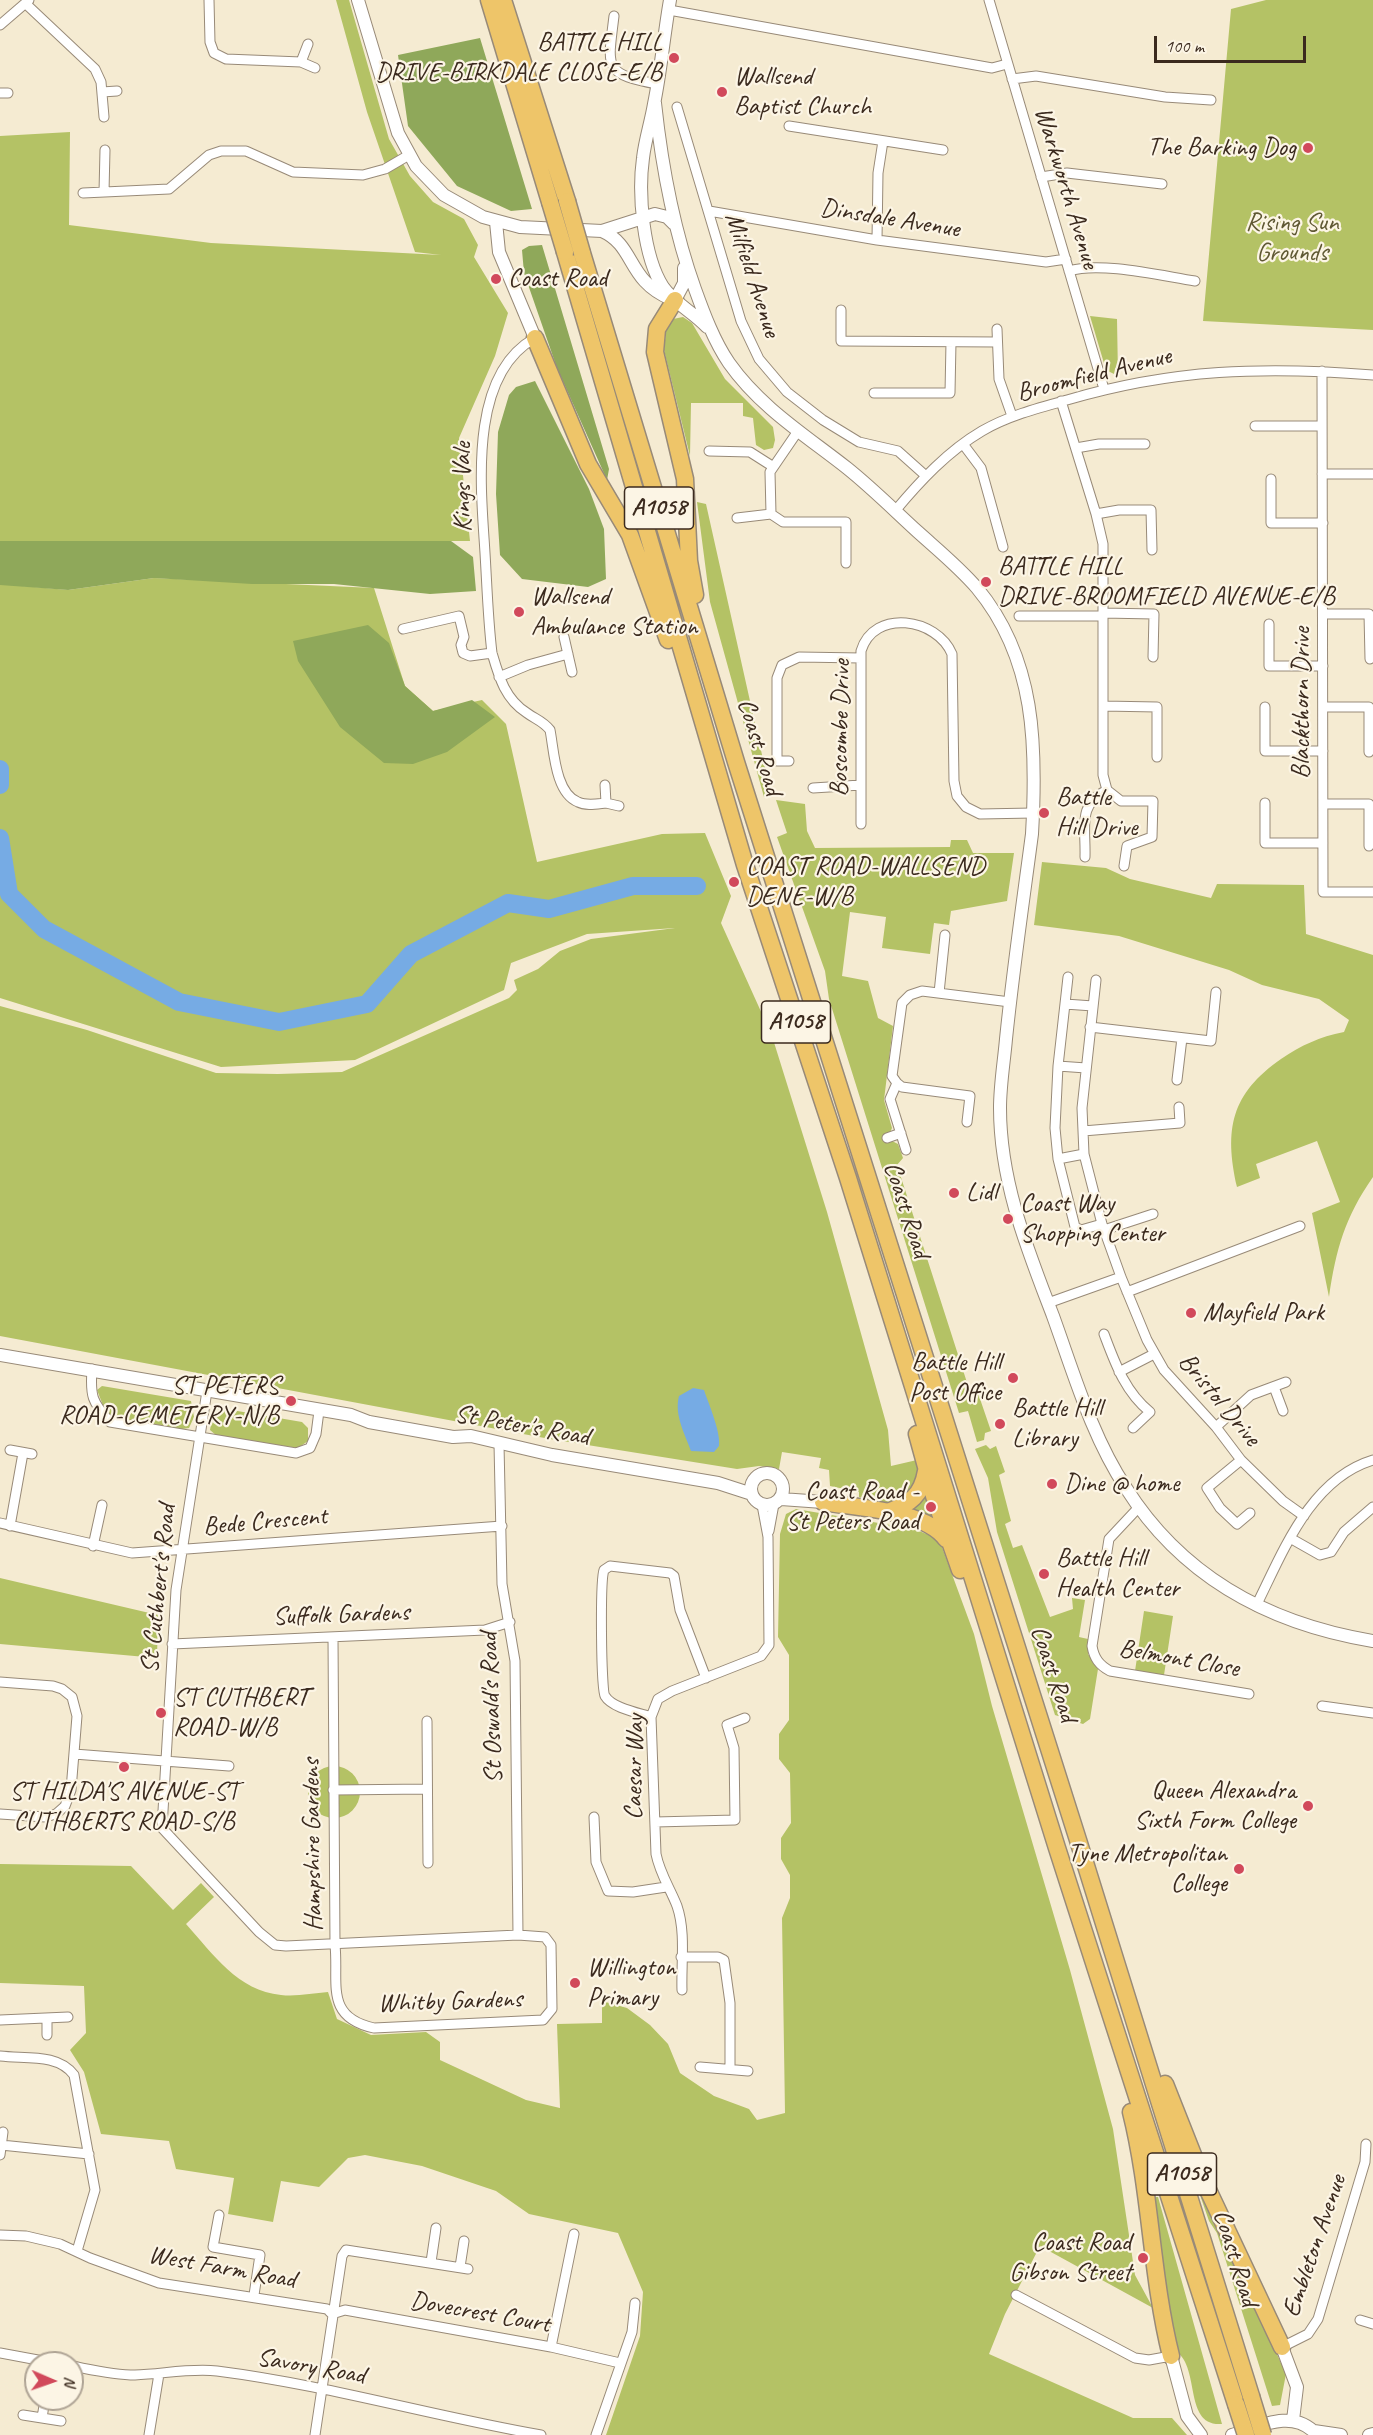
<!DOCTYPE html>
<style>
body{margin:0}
#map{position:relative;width:1373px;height:2435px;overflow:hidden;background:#f5ebd2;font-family:Caveat,sans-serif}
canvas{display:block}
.north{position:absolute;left:24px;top:2351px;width:60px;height:60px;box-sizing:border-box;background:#fcf5e5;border:2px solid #afa495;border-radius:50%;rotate:92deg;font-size:16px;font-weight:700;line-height:24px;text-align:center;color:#3b2a1e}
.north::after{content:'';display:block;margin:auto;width:21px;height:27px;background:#d1495b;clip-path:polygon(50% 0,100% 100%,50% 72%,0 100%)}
.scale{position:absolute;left:1154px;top:36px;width:152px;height:27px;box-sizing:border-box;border:3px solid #3b2a1e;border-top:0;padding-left:8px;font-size:18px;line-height:21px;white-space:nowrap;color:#3b2a1e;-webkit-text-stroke:4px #fcf5e5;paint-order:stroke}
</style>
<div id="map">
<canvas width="1373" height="2435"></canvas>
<div class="north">N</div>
<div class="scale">100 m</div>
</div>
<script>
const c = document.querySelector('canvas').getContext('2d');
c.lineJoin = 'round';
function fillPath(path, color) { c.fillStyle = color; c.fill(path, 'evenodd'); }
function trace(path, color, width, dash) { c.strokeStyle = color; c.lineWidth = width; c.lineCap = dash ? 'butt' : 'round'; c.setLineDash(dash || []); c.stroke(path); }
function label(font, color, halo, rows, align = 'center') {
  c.font = font + ' Caveat,sans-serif'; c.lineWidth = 4.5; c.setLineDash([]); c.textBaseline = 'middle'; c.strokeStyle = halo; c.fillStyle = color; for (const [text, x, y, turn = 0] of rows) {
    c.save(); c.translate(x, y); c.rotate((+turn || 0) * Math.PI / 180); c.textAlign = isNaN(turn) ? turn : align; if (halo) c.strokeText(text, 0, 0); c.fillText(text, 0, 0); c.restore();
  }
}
fillPath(new Path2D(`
 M336,0h13l40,139 21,37 23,26 31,17 14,26 -4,12 34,56 -13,43 -36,82 11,103h-470v-405l70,-4 -1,93 142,18 230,12 -26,-3 -48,-140z
 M1266,0h107v330l-170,-9 28,-312z
 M1090,316l27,3 1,57 -12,-6z
 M683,317l9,6 33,56 48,48 2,13 -2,8 -9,2 -8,-5 -3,-27 -10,-2v-13h-52l-1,53 -26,-106 2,-19 7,-12z
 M697,502l9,2 65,291 -7,2 -54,-195z
 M154,578l220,10 31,98 28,25 49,-11 24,24 31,138 125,-28 43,-1 26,63 -10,27 51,113 55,176 61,218 3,36 26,-6c5,28 -1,29 -22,45l-36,-8v-5l-29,-6 -1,-16 -10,-2 2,-10 -39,-6 -3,17 -20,-3 -22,3 -187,-30 -550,-103v-330l87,24 129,43 62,1 64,-2 167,-74 8,-8 -3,-10 24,-11 22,-18 31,-12 84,-11 -88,6 -76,29 -7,27 -149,70 -134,7 -221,-69v-414l68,6z
 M776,800l29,4 2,27 8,17 135,-1 1,-7h16l6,13h41l-7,48 -56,10 -2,14 -15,-2 -4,31 -48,-6 4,-31 -36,-5 -8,64 26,5 10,37 15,8 -9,74 8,28 -6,14 6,-1 6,3 5,14 -6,7 74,230 7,-2 13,38 -6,2 -1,7 -7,2 -9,-31 -9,2 -130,-414 -4,-28 -48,-134 10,-4z
 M1042,862l64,6 24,11 81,19 6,-14 87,1 2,49 67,21v222c-28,40 -37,72 -44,120l-17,-84 28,-11 -23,-61 -61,23 4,14 -23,9c-13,-58 -6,-93 44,-128 21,-14 38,-22 63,-27l5,-12 -30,-21 -57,-14 -33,-15 -110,-34 -85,-11z
 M102,1386l89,15 3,16 -5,11 -7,1 -70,-12 -8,-9 -7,-18z
 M214,1407l88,15 6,6v13l-10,7 -81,-12 -7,-6z
 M986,1445l4,4 6,-3 9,26 -6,3 12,46 -6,3 8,24 9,-3 28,72 23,-8 -1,-11 13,2 -6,37 9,2v15l10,15 -8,50 -7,5 -28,-9 -58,-183 -9,-54 -13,-29z
 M925,1494l12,26 -32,-7z
 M796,1509l118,20 25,10 35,95 18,72 78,264 43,159 22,146 18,33 -113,-62 -35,68 -16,40 144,64h39l15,17h-581l34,-99 3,-44 -25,-59 -89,-19 -33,-23 -74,-25 -57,-11 -17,3 -29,29 -38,-6 -8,41 -45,-8 6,-36 -58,-9 -7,-28 -68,-7 -17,-62 -14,-22 16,-17 -2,-47 -84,-3v-119l131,2 42,44 28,-27 13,14 -28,27c27,30 52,67 95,71 15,2 32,-2 47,-3l9,27 34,16 55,-3 14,10v18l86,40 34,8 -3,-84 45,-1v-22l25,7 23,17 18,19 12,29 34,23 35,13 8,11 28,-7 -3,-195 8,-20v-23l-9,-16v-21l10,-15 -1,-50 -11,-14v-25l10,-14v-65l-11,-18 2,-103 6,-20z
 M0,1578l158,37 -1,43 -157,-14z
 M1144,1611l29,5 -9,59 -29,-4z
 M308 1792a26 26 0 1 1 52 0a26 26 0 1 1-52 0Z
 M1200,2195h4l82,179 -6,31 -8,1 -55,-173 -8,-12z
 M1153,2197h5l64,227c-40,3 -20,-59 -48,-74z`), '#b4c265');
fillPath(new Path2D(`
 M480,38l52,171 -21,2 -54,-25 -49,-60 -10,-71z
 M542,245l67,224 -2,11 -50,-112 -33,-95 -2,-23 7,-4z
 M535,381l54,108 15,40 2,50 -18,8 -66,-8 -22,-24 -4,-61 2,-62 11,-37 7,-8z
 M0,541h451l22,16 3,34 -46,3 -96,-10h-82l-98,-6 -86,12 -68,-5z
 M368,625l21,18 16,43 28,25 39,-11 23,17 -48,35 -34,12 -29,-1 -44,-36 -42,-66 -5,-20z`), '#8fa85a');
fillPath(new Path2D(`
 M693,1388l11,2c5,15 17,42 15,56l-5,6 -23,-1c-6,-17 -17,-36 -12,-55z`), '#76abe4');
trace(new Path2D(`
 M0,769v16
 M0,838l9,56 35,35 135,73 100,20 88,-18 44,-50 97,-51 41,6 84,-23h64`), '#76abe4', 18);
const minor = new Path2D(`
 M209,0l1,42 4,11 12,6 75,3 14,6
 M989,0l115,389
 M26,4l69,65 6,13 3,35
 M669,10l323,58 15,-4
 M614,16c-6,51 -12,58 43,68
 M0,25l29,-25
 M301,62l7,-18
 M1012,79l24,-3 129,21 46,3
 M102,92l15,-1
 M0,93h8
 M677,107l64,214 18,38 28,33 36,28 36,22 39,9 28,25
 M789,126l154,24
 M1041,177l26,-4 95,11
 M104,192l1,-42
 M83,193l86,-4 40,-34 12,-4h25l47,21 70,3 22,-6 24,-14
 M709,211l168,29 169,22 20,-3
 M877,240l1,-67 5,-32
 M1069,271c31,-10 93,5 126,10
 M841,310v31l156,1
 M997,329l2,50 13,37
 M535,338c-67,37 -54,150 -50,215 2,33 3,67 7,100 7,24 13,46 35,60 8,6 16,8 23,17 4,20 5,63 28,72 8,4 18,2 28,1
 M1322,371l1,521h50
 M874,393h76l1,-51
 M1061,401l35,113 7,30v231l4,15
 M1255,426h67
 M798,431l-28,41 1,42 12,8h63v41
 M963,444l18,24 22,79
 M1076,448l23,-4h46
 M709,451l41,1 22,14
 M1322,474h51
 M1271,479v44h52
 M895,511c25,-30 53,-60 87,-80 26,-15 56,-23 85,-31 105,-31 198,-34 306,-25
 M1096,514l23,-4h32l1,40
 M737,518l34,-4
 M1103,613l51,1 -1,43
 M1323,614h46l1,45
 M1019,616h84
 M1269,624v42h54
 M403,629l56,-13 5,21 -3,8 2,8 7,3 22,-3
 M564,637l8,35
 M499,677l29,-12 40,-11
 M1103,706l54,1v50
 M1265,707v44h58
 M1323,707h46v45
 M789,761h-12v-83l5,-13 17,-8 62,1
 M605,785l1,18 13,3
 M813,788l48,-3
 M1265,803v40h58
 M1323,804h46v42
 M861,824v-173c13,-43 76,-33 91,3l2,127 3,15 9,11 14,7 53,-1
 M1085,857c1,-31 -8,-52 22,-67l14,11h32l-1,36 -25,9 -3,20
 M1068,977l-10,89 -3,62 3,31 17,68 6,3 21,-6
 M1096,980l-14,128 2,46 18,70 19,53 26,63 17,30 52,57 25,33 42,41 21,15
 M939,993l6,-58
 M1065,1004l28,2
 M1090,1027l121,14 5,-49
 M1058,1066l28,2
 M1177,1080l5,-42
 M897,1083l5,4 68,9 -3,26
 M1083,1131l97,-8 -1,-16
 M887,1138l14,-5
 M906,1150l-16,-51 7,-16 -5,-7 10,-73 8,-8 12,-4 88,11
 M1058,1159l26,-5
 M1104,1230l49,-16
 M1127,1292l173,-66
 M1048,1303l73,-26
 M1104,1334c11,29 21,58 46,78l-17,16
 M92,1369c-2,27 0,33 18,53l186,31 14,-5 6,-14 3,-23
 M1119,1372l35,-18
 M1274,1387l9,24
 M207,1391l-31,199 -14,238 97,104 16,13 11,1 232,-11 27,2 6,8 1,64 -9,11 -169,8c-50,-11 -35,-45 -39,-83l-2,-308
 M1216,1427l35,-32 35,-13
 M499,1444l3,140 13,77 3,274
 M10,1450l22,4
 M1241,1460l-34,28 13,20 17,16 13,-11
 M1139,1507l-30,32 -17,107c2,12 7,19 18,25l139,23
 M0,1523l132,30 370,-27
 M10,1526l13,-73
 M769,1531l5,-27
 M1290,1538l30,17 11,-3 13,-20 29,-25
 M93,1546l9,-41
 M1256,1606c27,-54 54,-127 117,-146
 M172,1644l313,-14 25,-8
 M0,1682l53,4 9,3 10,8 5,19 -6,74 -6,16 -9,8 -11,3 -45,-3
 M1322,1706l51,7
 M651,1717c-12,-4 -39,-9 -46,-21 -4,-6 -5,-116 -1,-126l6,-4 60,7 4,3 6,34 26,68
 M427,1721l1,142
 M74,1754l155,12
 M333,1790l94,-1
 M594,1817l2,45 12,29 25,1 33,-5
 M655,1822l80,-2 -1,-72 -7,-23 18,-7
 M681,1957h37l6,3 6,43v65
 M682,1990c-1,-26 4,-58 -5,-84 -7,-18 -17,-32 -21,-52l-5,-137 7,-18 14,-8 89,-35 8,-11 -1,-108 -6,-32
 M47,2018v17
 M0,2020l68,-3
 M0,2056c25,3 58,-3 74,19l21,115 -18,61
 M700,2067l48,4
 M1,2145l88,9
 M0,2155l3,-23
 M219,2215l-6,32 47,8 -6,40
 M0,2235l26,1 34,8 30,14 69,25 168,26 5,5
 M431,2262l5,-34
 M460,2267l4,-26
 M1016,2295l119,63 14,2 22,-4
 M332,2314l13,-4 206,37 69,16
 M1360,2320l13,4
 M551,2347l23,-113
 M1282,2347l26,-13 10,-15 47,-157 1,-18
 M0,2353l54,10
 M72,2366c21,4 42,9 63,9 28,-1 55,-7 82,-4 110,14 215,45 324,64
 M23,2415l38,6
 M42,2418l3,-19
 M149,2435l10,-61
 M315,2435l27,-179 4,-6 122,19
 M596,2435l36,-103 3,-29`);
const tertiary = new Path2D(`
 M358,0l40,133 18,33 28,29 39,22 37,10 82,4 53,-17 12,3 7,7
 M670,0c-6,34 -9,70 -16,104 -3,18 -9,36 -11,54 -5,36 0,98 20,129 11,16 30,25 44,40
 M655,103c7,65 18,125 40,186 9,25 19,52 34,74 31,44 76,72 118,105 25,20 48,43 71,64 20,18 42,36 59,56 59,71 60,159 55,246 -9,68 -19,136 -26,205 -2,23 -6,46 -6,69 0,74 27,140 53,208 21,58 39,121 73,172 57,90 144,136 247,153
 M496,222l3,30 36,86
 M602,231c34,15 24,49 69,68
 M675,300l9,-17v-15
 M0,1355l351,60 18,7 84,15 18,-1 81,19 166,28 34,11
 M751 1489a16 16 0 1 1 32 0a16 16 0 1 1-32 0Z
 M781,1499l42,3
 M1282,2347l15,40 -4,33
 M1171,2356l16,60 14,19
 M1314,2431l27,4
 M1232,2435c28,-9 62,-27 85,0
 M1369,2435l4,-1`);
const trunk = new Path2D(`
 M489,0l61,202
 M503,0l64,201
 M565,252l180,613 103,313 209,670 179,556
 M582,253l154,509 342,1078 173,556
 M675,300l-18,29 -2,23 30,127 4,82 6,34
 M535,338l53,126 42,71 38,105
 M917,1434l17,62 26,74
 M823,1502c34,6 102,8 123,37
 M888,1512c22,-8 34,-17 38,-41
 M1165,2084l36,91 81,172
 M1131,2112c20,80 20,164 40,244`);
trace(minor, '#988a78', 11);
trace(tertiary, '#988a78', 14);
trace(trunk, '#988a78', 19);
trace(minor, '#fff', 9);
trace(tertiary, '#fff', 12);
trace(trunk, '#eec569', 16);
const trunkBridge = new Path2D(`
 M567,201l15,52
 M550,202l15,50
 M1251,2396l12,39
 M1236,2404l10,31`);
trace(trunkBridge, '#988a78', 19, []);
trace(trunkBridge, '#eec569', 16);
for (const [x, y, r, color] of [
 [674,58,6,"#d1495b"],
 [722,92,6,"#d1495b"],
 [1308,148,6,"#d1495b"],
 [496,279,6,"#d1495b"],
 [986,582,6,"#d1495b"],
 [519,612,6,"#d1495b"],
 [1044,813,6,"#d1495b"],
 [734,882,6,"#d1495b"],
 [954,1193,6,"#d1495b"],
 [1008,1219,6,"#d1495b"],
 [1191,1313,6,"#d1495b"],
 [1013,1378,6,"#d1495b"],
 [291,1401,6,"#d1495b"],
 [1000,1424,6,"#d1495b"],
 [1052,1484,6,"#d1495b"],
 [931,1507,6,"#d1495b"],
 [1044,1574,6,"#d1495b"],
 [161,1713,6,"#d1495b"],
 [124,1767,6,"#d1495b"],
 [1308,1806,6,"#d1495b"],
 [1239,1869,6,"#d1495b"],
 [575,1983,6,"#d1495b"],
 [1143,2258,6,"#d1495b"]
]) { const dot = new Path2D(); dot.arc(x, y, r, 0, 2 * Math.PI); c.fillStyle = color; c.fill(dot); trace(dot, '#fcf5e5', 2); }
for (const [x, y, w] of [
 [659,508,69],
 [796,1022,69],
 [1182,2174,69]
]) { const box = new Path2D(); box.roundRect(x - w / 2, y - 21, w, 42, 4.5); c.fillStyle = '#fcf5e5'; c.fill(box); trace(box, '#3b2a1e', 1.5); }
label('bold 24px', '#3b2a1e', null, [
 ["A1058",659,508],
 ["A1058",796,1022],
 ["A1058",1182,2174]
]);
label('26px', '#3b2a1e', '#fcf5e5', [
 ["BATTLE HILL",662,43,"right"],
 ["DRIVE-BIRKDALE CLOSE-E/B",662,73,"right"],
 ["Wallsend",734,77],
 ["Baptist Church",734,107],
 ["The Barking Dog",1296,148,"right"],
 ["Coast Road",508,279],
 ["BATTLE HILL",998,567],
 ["DRIVE-BROOMFIELD AVENUE-E/B",998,597],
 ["Wallsend",531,597],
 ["Ambulance Station",531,627],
 ["Battle",1056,798],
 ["Hill Drive",1056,828],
 ["COAST ROAD-WALLSEND",746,867],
 ["DENE-W/B",746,897],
 ["Lidl",966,1193],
 ["Coast Way",1020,1204],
 ["Shopping Center",1020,1234],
 ["Mayfield Park",1203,1313],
 ["Battle Hill",1001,1363,"right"],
 ["Post Office",1001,1393,"right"],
 ["ST PETERS",279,1386,"right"],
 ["ROAD-CEMETERY-N/B",279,1416,"right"],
 ["Battle Hill",1012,1409],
 ["Library",1012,1439],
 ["Dine @ home",1064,1484],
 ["Coast Road -",919,1492,"right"],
 ["St Peters Road",919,1522,"right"],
 ["Battle Hill",1056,1559],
 ["Health Center",1056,1589],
 ["ST CUTHBERT",173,1698],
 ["ROAD-W/B",173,1728],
 ["Queen Alexandra",1296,1791,"right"],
 ["Sixth Form College",1296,1821,"right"],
 ["ST HILDA'S AVENUE-ST",124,1792,"center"],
 ["CUTHBERTS ROAD-S/B",124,1822,"center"],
 ["Tyne Metropolitan",1227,1854,"right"],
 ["College",1227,1884,"right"],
 ["Willington",587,1968],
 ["Primary",587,1998],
 ["Coast Road",1131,2243,"right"],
 ["Gibson Street",1131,2273,"right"]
], 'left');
label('26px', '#3b2a1e', '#fcf5e5', [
 ["Warkworth Avenue",1066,188,73],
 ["Dinsdale Avenue",890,219,9],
 ["Milfield Avenue",752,275,72],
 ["Broomfield Avenue",1094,375,-14],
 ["Kings Vale",463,487,-90],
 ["Blackthorn Drive",1302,703,-90],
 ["Boscombe Drive",841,728,-89],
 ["Coast Road",759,747,73],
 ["Coast Road",906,1210,72],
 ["Bristol Drive",1219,1400,50],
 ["St Peter's Road",522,1426,10],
 ["Bede Crescent",265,1522,-5],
 ["St Cuthbert's Road",159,1589,-84],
 ["Suffolk Gardens",341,1615,-2],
 ["Belmont Close",1179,1659,10],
 ["Coast Road",1053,1674,72],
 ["St Oswald's Road",492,1708,-92],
 ["Caesar Way",635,1767,-89],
 ["Hampshire Gardens",313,1845,-91],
 ["Whitby Gardens",450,2002,-2],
 ["Embleton Avenue",1315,2246,-71],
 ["Coast Road",1235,2258,73],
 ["West Farm Road",222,2268,10],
 ["Dovecrest Court",480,2313,10],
 ["Savory Road",311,2367,10]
]);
label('26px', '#5f5833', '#fcf5e5', [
 ["Rising Sun",1292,223],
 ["Grounds",1292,253]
]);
</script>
